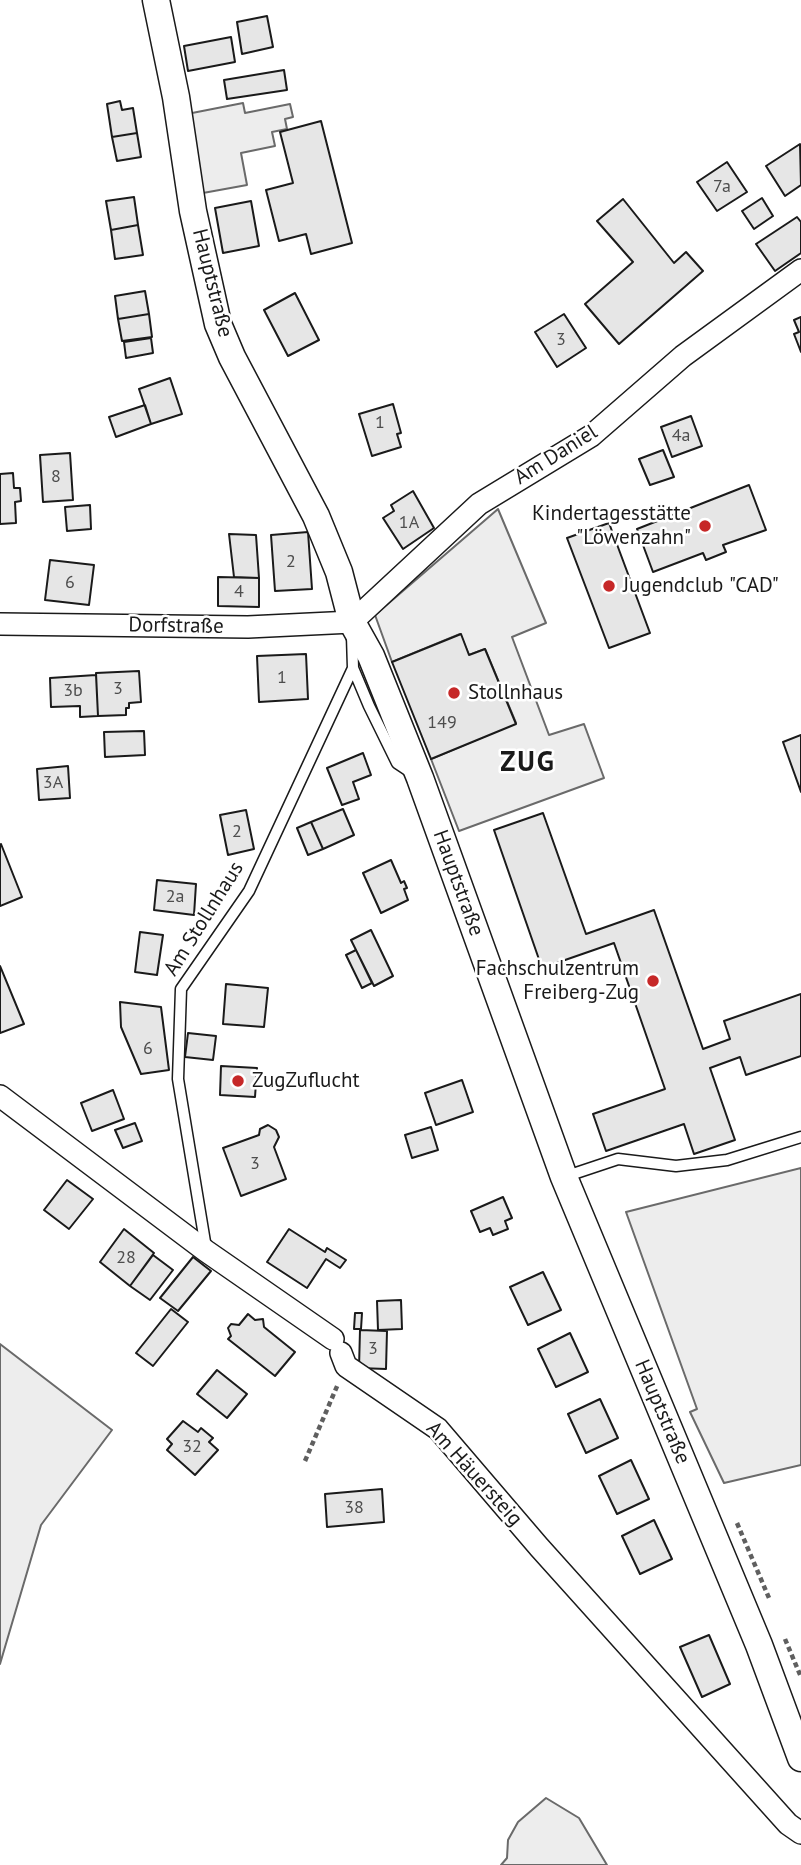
<!DOCTYPE html>
<meta charset="utf-8">
<style>
body{margin:0}
canvas{display:block;background:#fff}
</style>
<canvas width="801" height="1865"></canvas>
<script>
const c = document.querySelector('canvas').getContext('2d');
c.lineJoin = 'round';
function fillPath(path, color) { c.fillStyle = color; c.fill(path, 'evenodd'); }
function trace(path, color, width, dash) { c.strokeStyle = color; c.lineWidth = width; c.lineCap = dash ? 'butt' : 'round'; c.setLineDash(dash || []); c.stroke(path); }
function label(font, color, halo, rows, align = 'center') {
  c.font = font + ' "PT Sans",sans-serif'; c.lineWidth = 5; c.setLineDash([]); c.textBaseline = 'middle'; c.strokeStyle = halo; c.fillStyle = color; for (const [text, x, y, turn = 0] of rows) {
    c.save(); c.translate(x, y); c.rotate((+turn || 0) * Math.PI / 180); c.textAlign = isNaN(turn) ? turn : align; if (halo) c.strokeText(text, 0, 0); c.fillText(text, 0, 0); c.restore();
  }
}
const built = new Path2D(`
 M243,103l2,10 45,-9 3,13 -8,2 2,10 -15,3 3,14 -34,7 6,32 -44,8 -16,-79z
 M498,509l48,114 -34,14 37,98 35,-11 20,54 -145,53 -28,-72 85,-36 -31,-74 -16,6 -9,-21 -68,28 -17,-47z
 M801,1168v297l-77,18 -34,-71 7,-3 -71,-197z
 M0,1344l112,86 -71,95 -41,139z
 M546,1798l33,20 28,47h-106l6,-7 1,-18 10,-18z`);
fillPath(built, '#ededed');
trace(built, '#6a6a6a', 2);
const building = new Path2D(`
 M267,16l6,31 -31,7 -5,-32z
 M231,37l4,25 -47,9 -4,-25z
 M284,70l3,20 -60,9 -3,-19z
 M120,101l2,9 11,-2 4,25 -25,4 -5,-33z
 M321,121l31,122 -41,11 -5,-20 -27,7 -13,-51 27,-7 -13,-51z
 M137,133l4,24 -24,4 -5,-24z
 M800,144l1,41 -16,11 -19,-30z
 M727,162l20,30 -30,19 -20,-29z
 M134,197l4,28 -27,5 -5,-29z
 M762,198l11,18 -19,13 -12,-18z
 M623,199l51,64 12,-11 17,19 -84,73 -34,-40 48,-42 -36,-41z
 M251,201l8,45 -36,7 -8,-45z
 M797,217l4,5v31l-26,18 -19,-27z
 M138,225l5,30 -28,4 -4,-29z
 M145,291l4,23 -31,5 -3,-23z
 M295,293l24,47 -31,16 -24,-46z
 M149,314l3,23 -30,4 -4,-22z
 M564,314l22,34 -29,19 -22,-35z
 M801,317v35l-7,-18 5,-2 -5,-12z
 M151,338l2,15 -27,5 -2,-16z
 M170,378l12,36 -31,10 -12,-35z
 M393,404l8,29 -4,1 4,13 -29,9 -13,-42z
 M145,405l6,19 -35,13 -7,-20z
 M691,416l11,30 -30,11 -11,-30z
 M663,450l11,27 -24,8 -11,-26z
 M70,453l3,47 -30,2 -3,-47z
 M13,473l1,15h6l1,13 -6,1 1,21 -16,1v-50z
 M749,485l17,45 -43,15 3,7 -20,8 -3,-7 -50,19 -16,-43z
 M413,491l21,37 -31,21 -20,-31 11,-7 -3,-6z
 M90,505l1,24 -24,2 -2,-24z
 M609,523l41,110 -41,15 -42,-110z
 M308,532l4,57 -37,2 -4,-56z
 M229,534l27,1 3,43 -25,-1z
 M50,560l44,5 -5,40 -44,-5z
 M218,577l41,1v29l-41,-1z
 M461,634l8,21 16,-6 31,75 -85,35 -39,-97z
 M306,654l2,45 -49,3 -2,-46z
 M139,671l2,31 -12,1v5h-3v7l-28,1 -2,-43z
 M96,675l2,41 -18,1v-11l-29,1 -1,-29z
 M144,731l1,24 -40,2 -1,-25z
 M801,735v57l-18,-50z
 M363,753l8,22 -18,7 6,17 -17,6 -15,-37z
 M68,766l2,32 -31,2 -2,-31z
 M343,809l11,26 -31,14 -12,-27z
 M246,810l8,39 -26,6 -8,-40z
 M543,813l43,121 68,-24 49,139 27,-10 -6,-18 77,-27v62l-55,19 -6,-18 -30,11 25,72 -41,14 -10,-30 -78,27 -13,-37 72,-25 -51,-146 -72,25 -48,-138z
 M311,822l12,27 -15,6 -11,-27z
 M1,844l21,53 -22,9v-61z
 M391,860l10,23 3,-2 3,7 -3,1 4,11 -27,13 -18,-40z
 M157,880l39,4 -2,31 -40,-5z
 M371,930l22,46 -19,10 -23,-46z
 M140,932l23,3 -6,40 -22,-3z
 M356,950l16,33 -10,5 -16,-33z
 M0,966l24,58 -24,9z
 M226,984l42,4 -4,39 -41,-3z
 M120,1002l41,5 8,63 -28,4 -20,-47z
 M188,1033l28,3 -3,24 -28,-3z
 M221,1066l36,2 -2,29 -35,-2z
 M462,1080l11,32 -37,13 -11,-32z
 M113,1090l11,29 -32,12 -11,-28z
 M135,1123l7,18 -19,7 -8,-18z
 M268,1125l8,5 3,7 -5,10 12,32 -45,17 -18,-48 36,-13 1,-6z
 M431,1127l7,23 -26,8 -7,-23z
 M67,1180l26,19 -24,30 -25,-19z
 M503,1197l9,21 -7,3 3,8 -15,6 -3,-7 -10,4 -9,-21z
 M124,1229l30,24 -24,33 -30,-24z
 M289,1229l36,23 2,-4 19,12 -6,8 -14,-9 -19,29 -40,-26z
 M153,1255l20,15 -23,30 -20,-14z
 M193,1257l18,14 -33,40 -18,-13z
 M543,1272l18,38 -33,15 -18,-38z
 M401,1300l1,29 -24,1 -1,-29z
 M171,1309l17,13 -35,44 -17,-13z
 M355,1313h7l-1,16h-7z
 M248,1314l7,6 8,-1 1,8 31,25 -20,24 -47,-37 3,-3 -3,-8 3,-4 8,1z
 M360,1330l27,1 -1,38 -27,-1z
 M570,1333l18,39 -32,15 -18,-38z
 M217,1370l30,24 -20,24 -30,-24z
 M600,1399l18,39 -32,15 -18,-39z
 M183,1421l15,11 3,-4 12,10 -4,4 9,8 -23,25 -28,-25 5,-6 -5,-5z
 M631,1460l18,39 -32,15 -18,-38z
 M382,1489l2,33 -57,5 -2,-33z
 M654,1520l18,39 -32,15 -18,-38z
 M709,1635l21,49 -28,13 -22,-50z`);
fillPath(building, '#e6e6e6');
trace(building, '#1a1a1a', 2);
const service = new Path2D(`
 M352,636l1,32 16,38 28,57 15,10
 M564,1177l54,-18 58,7 51,-6 74,-23
 M206,1248l-28,-169 3,-90 68,-98 104,-223`);
const minor = new Path2D(`
 M0,624l248,3 104,-5 127,-118 112,-68 92,-80 118,-86
 M0,1096l206,155 127,88
 M341,1353l5,13 92,63 101,118 249,277 13,9`);
const tertiary = new Path2D(`
 M156,0l20,97 17,114 25,113 14,33 84,159 23,56 13,50 19,34 49,122 144,399 195,468 42,113`);
trace(service, '#1a1a1a', 13);
trace(minor, '#1a1a1a', 24);
trace(tertiary, '#1a1a1a', 29);
trace(new Path2D(`
 M305,1461l33,-77
 M737,1523l32,75
 M785,1639l16,38`), '#5f5f5f', 4.5, [5, 3.5]);
trace(service, '#fff', 10);
trace(minor, '#fff', 21);
trace(tertiary, '#fff', 26);
for (const [x, y, r, color] of [
 [705,526,7,"#c62828"],
 [609,586,7,"#c62828"],
 [454,693,7,"#c62828"],
 [653,981,7,"#c62828"],
 [238,1081,7,"#c62828"]
]) { const dot = new Path2D(); dot.arc(x, y, r, 0, 2 * Math.PI); c.fillStyle = color; c.fill(dot); trace(dot, '#fff', 2.5); }
label('18px', '#4d4d4d', null, [
 ["7a",722,187],
 ["3",561,340],
 ["1",380,423],
 ["4a",681,436],
 ["8",56,477],
 ["1A",409,523],
 ["2",291,562],
 ["6",70,583],
 ["4",239,592],
 ["1",282,678],
 ["3",118,689],
 ["3b",73,691],
 ["149",442,723],
 ["3A",53,783],
 ["2",237,832],
 ["2a",175,897],
 ["6",148,1049],
 ["3",255,1164],
 ["28",126,1258],
 ["3",373,1349],
 ["32",192,1447],
 ["38",354,1508]
]);
label('21px', '#1a1a1a', '#fff', [
 ["Hauptstraße",212,283,76],
 ["Am Daniel",556,455,-32],
 ["Dorfstraße",176,626,1],
 ["Hauptstraße",458,883,70],
 ["Am Stollnhaus",204,919,-58],
 ["Hauptstraße",662,1412,67],
 ["Am Häuersteig",474,1474,48]
]);
label('21px', '#1a1a1a', '#fff', [
 ["Kindertagesstätte",691,514,"right"],
 ["\"Löwenzahn\"",691,538,"right"],
 ["Jugendclub \"CAD\"",623,586],
 ["Stollnhaus",468,693],
 ["Fachschulzentrum",639,969,"right"],
 ["Freiberg-Zug",639,993,"right"],
 ["ZugZuflucht",252,1081]
], 'left');
c.letterSpacing = '2px';
label('bold 28px', '#1a1a1a', '#fff', [
 ["ZUG",528,763]
]);
c.letterSpacing = '0px';
</script>
